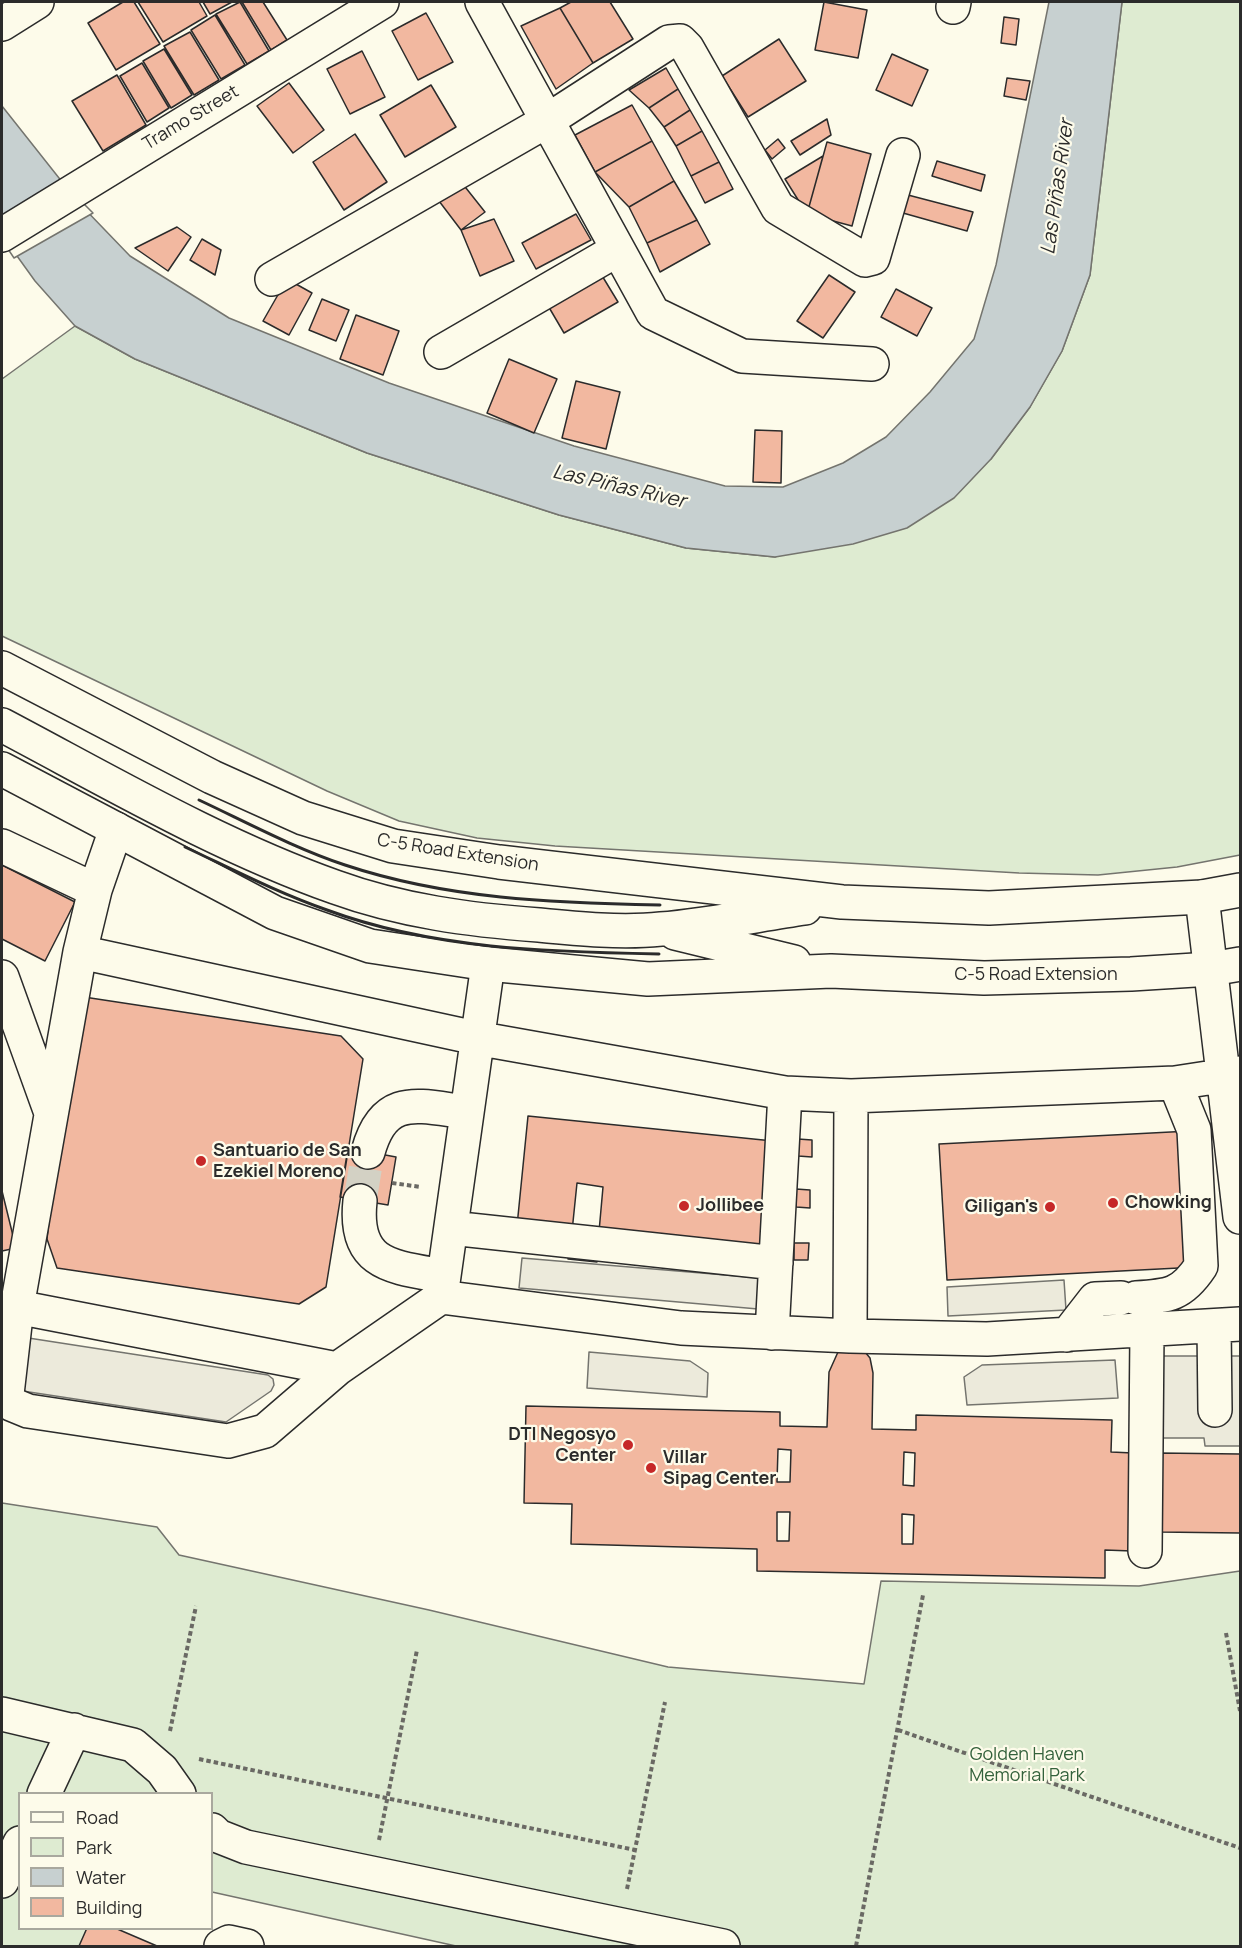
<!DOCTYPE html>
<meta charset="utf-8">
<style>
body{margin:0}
#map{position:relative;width:1242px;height:1948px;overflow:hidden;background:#fdfbea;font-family:Manrope,sans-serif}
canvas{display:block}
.frame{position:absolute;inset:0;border:3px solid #2b2b2b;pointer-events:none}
.legend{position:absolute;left:18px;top:1792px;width:195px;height:138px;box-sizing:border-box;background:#fdfbea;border:2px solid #a9a89e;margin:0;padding:8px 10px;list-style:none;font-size:18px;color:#2b2b2b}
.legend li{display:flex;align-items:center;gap:12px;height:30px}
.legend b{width:30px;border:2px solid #a9a89e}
</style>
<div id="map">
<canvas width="1242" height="1948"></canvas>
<div class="frame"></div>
<ul class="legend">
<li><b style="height:8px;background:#fdfbea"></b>Road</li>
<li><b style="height:16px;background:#deebd1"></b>Park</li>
<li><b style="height:16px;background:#c7d0d0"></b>Water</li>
<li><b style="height:16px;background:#f2b8a0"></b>Building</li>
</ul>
</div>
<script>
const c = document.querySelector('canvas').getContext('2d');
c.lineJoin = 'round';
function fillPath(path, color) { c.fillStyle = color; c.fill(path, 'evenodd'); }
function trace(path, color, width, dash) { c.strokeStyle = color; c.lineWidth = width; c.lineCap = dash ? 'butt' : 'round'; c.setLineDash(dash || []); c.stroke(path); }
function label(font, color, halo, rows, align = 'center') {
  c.font = font + ' Manrope,sans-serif'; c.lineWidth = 4.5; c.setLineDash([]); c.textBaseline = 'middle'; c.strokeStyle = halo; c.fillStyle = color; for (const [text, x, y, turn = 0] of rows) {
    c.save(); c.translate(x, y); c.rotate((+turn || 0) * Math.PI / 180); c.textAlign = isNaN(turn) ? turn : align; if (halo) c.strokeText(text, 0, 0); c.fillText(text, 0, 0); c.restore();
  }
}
const green = new Path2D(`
 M1122,2h118v853l-63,12 -79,8 -79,-2 -464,-27 -78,-8 -78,-17 -72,-30 -325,-155v-257l73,-53 60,33 232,94 192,62 127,33 89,9 216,-98 39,-52 32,-56 28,-76z
 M2,1503l155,24 22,28 250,55 239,57 196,17 17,-103 258,5 101,-15v375h-784l-244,-54v-98h-192v134l87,1 -9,17h-96z`);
fillPath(green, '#deebd1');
trace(green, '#74746e', 1.5);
const parking = new Path2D(`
 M522,1258l239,20 -3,31 -239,-21z
 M1064,1280l2,30 -118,6 -1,-29z
 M22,1337l246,38 5,4 1,6 -3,6 -45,31 -210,-32z
 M589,1352l101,9 18,12 -1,24 -120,-9z
 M1159,1356h81v90h-35l-1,-8h-44z
 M1115,1360l3,38 -151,7 -3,-28 18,-12z`);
fillPath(parking, '#eceadb');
trace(parking, '#74746e', 1.5);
const water = new Path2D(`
 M1049,2h73l-32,273 -28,76 -32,56 -39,52 -37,39 -47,30 -54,16 -78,13 -89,-9 -127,-33 -192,-62 -232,-94 -60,-33 -40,-45 -33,-46v-129l76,96 52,54 99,62 160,65 185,63 151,40 58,1 60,-24 43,-26 44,-45 44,-53 22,-74z`);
fillPath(water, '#c7d0d0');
trace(water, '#74746e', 1.5);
const pier = new Path2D(`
 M80,200l13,13 -79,45 -12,-18z`);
fillPath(pier, '#fdfbea');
trace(pier, '#74746e', 1.5);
const building = new Path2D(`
 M123,2h11l26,42 -44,26 -28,-47z
 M138,2h61l8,14 -44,26z
 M203,2h29l-22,12z
 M240,2l29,49 -22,13 -31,-50z
 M242,2h21l24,38 -16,10z
 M571,2h39l23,37 -40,24 -33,-55z
 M824,2l43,8 -9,48 -43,-8z
 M560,8l33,55 -37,26 -35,-63z
 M426,13l27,49 -35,18 -26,-49z
 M215,15l30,50 -24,14 -30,-49z
 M1004,17l15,2 -3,26 -15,-2z
 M190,32l29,48 -25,15 -30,-49z
 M779,39l27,42 -58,36 -26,-41z
 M164,49l28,46 -21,13 -28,-47z
 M362,51l23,46 -35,17 -23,-45z
 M892,54l36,16 -16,36 -36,-16z
 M142,63l27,45 -22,14 -27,-46z
 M666,68l12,21 -29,19 -20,-18z
 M117,75l29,50 -43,26 -31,-50z
 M1007,78l23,3 -4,19 -22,-4z
 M289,83l35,47 -31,23 -36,-47z
 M431,85l25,42 -51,30 -25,-42z
 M678,89l12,21 -26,17 -15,-19z
 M632,105l20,36 -57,31 -20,-37z
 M690,110l12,21 -26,15 -12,-19z
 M827,119l4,16 -31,20 -9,-14z
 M702,131l17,31 -28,14 -15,-30z
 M355,134l32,48 -43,28 -31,-48z
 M778,139l7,9 -13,11 -7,-9z
 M652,141l22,40 -45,26 -34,-35z
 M827,142l44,12 -19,72 -45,-12z
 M823,156l-16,58 -22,-35z
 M937,161l48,14 -4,16 -49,-15z
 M719,162l14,27 -28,14 -14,-27z
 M674,181l23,39 -50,23 -18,-36z
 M462,183l23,29 -24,18 -22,-29z
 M908,195l65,17 -6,19 -64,-18z
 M576,214l15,26 -55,29 -14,-26z
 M494,219l20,42 -34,15 -19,-46z
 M697,220l13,24 -50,28 -13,-29z
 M177,227l14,10 -23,34 -33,-23z
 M202,239l19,11 -6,25 -25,-15z
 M601,274l17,28 -54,31 -17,-29z
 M829,275l26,17 -32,46 -26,-17z
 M287,279l25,14 -23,42 -26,-14z
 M896,289l36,19 -15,28 -36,-19z
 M322,299l27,11 -13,31 -27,-11z
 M356,315l43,16 -16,44 -43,-16z
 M509,359l48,20 -23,54 -47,-20z
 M576,381l44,11 -14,57 -44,-11z
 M755,430l27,1 -1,52 -28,-1z
 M2,865l73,37 -30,59 -43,-22z
 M84,997l257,39 22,23 -37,228 -27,17 -242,-36 -10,-29 25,-223z
 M528,1116l245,25 -11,110 -60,20 -37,-3 1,-6 -68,-7 -1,7 -29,-3 1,-6 -52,-27zM577,1183l26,4 -6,67 -27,-3z
 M1190,1131l8,136 -251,13 -8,-136z
 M798,1139l14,1v17l-14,-1z
 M348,1148l48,9 -8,48 -48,-8z
 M796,1189l14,1v18l-14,-1z
 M2,1191l14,57 -14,3z
 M794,1243h15l-1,17h-14z
 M838,1352h27l5,6 3,15 -1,56 44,1v-15l196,5 -1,32 22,1 -1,98 -27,-1v28l-348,-7v-22l-186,-5 1,-40 -48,-1 2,-97 254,6v14l47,1 2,-55zM778,1449l13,1 -1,32h-13zM904,1452l11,1 -1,33 -11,-1zM777,1512h13l-1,29h-12zM902,1514l12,1 -1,29h-11z
 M1159,1453l81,1v79l-81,-1z
 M87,1928h28l42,18h-78z`);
fillPath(building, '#f2b8a0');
trace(building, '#2b2b2b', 1.5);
trace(new Path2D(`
 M360,1201l8,-49`), '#d3d1c4', 33, [33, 16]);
const minor = new Path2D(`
 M482,2l171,311 89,43 130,8
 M953,7l1,-5
 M2,24l35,-22
 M2,235l380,-233
 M272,279l273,-157 124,-80 11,-1 7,7 91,160 87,52 8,-2 30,-103
 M441,352l176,-102
 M2,846l93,44 -15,62 -63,355 -10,87 4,10 17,7 200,30 37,-10 72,-62 104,-72
 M95,890l21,-61
 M1202,897l38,320
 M80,952l396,86 309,55 66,3 324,-13 65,-10
 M488,964l-47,333 240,31 169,8 137,3 253,-15
 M2,977l49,136
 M368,1152c16,-59 50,-46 98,-40
 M360,1201c-7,65 33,66 84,75
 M451,1228l325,35
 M1136,1298c33,-2 46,-3 65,-32l-7,-136 -19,-47
 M17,1307l320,62
 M1214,1326l1,84
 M772,1333l13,-240
 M1067,1335l28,-36 26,-1
 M850,1336l1,-240
 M1145,1551l2,-219
 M2,1714l131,31 29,25 17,24
 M44,1794l30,-64
 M212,1830l6,6 28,11 477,99
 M2,1881l18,-38
 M221,1946l8,-4 18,4`);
const major = new Path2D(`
 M2,668l210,109 91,41 90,28 106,16 343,40 147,6 213,-11 38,-7
 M2,725c108,57 217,121 333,162 66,24 135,33 204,38 40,4 83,8 122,4 48,-4 96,-14 144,-21
 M2,769l273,144 95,33 118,18 160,15 183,-8 153,7 147,-4 80,-5 29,-5
 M675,933l119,29`);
trace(minor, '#2b2b2b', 36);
trace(major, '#2b2b2b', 36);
trace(new Path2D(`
 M392,1183l29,4
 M1226,1633l14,78
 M898,1730l342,118
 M170,1731l26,-125
 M199,1759l436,91
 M379,1840l38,-190
 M627,1889l38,-187
 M856,1946l67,-351`), '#6a6964', 4, [4.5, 3]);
trace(minor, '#fdfbea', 33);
trace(major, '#fdfbea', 33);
trace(new Path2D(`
 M199,800c47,22 95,48 146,65 102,34 208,38 315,40
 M185,847c47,22 93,46 142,63 105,39 221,42 332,44`), '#2b2b2b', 3);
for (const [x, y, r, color] of [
 [201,1161,6,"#c62828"],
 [1113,1203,6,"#c62828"],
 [684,1206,6,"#c62828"],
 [1050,1207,6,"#c62828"],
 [628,1445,6,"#c62828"],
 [651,1468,6,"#c62828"]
]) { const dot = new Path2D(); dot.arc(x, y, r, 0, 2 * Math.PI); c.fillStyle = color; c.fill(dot); trace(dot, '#fdfbea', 2); }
label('18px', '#2b2b2b', '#fdfbea', [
 ["Tramo Street",191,118,-31],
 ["C-5 Road Extension",458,853,9],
 ["C-5 Road Extension",1036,975]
]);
label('bold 18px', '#2b2b2b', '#fdfbea', [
 ["Santuario de San",213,1151],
 ["Ezekiel Moreno",213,1172],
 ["Chowking",1125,1203],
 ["Jollibee",696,1206],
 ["Giligan's",1038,1207,"right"],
 ["DTI Negosyo",616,1435,"right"],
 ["Center",616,1456,"right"],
 ["Villar",663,1458],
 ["Sipag Center",663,1479]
], 'left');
label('18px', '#34623c', '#fdfbea', [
 ["Golden Haven",1027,1755],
 ["Memorial Park",1027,1776]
]);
label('italic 20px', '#2b2b2b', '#fdfbea', [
 ["Las Piñas River",1058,187,-82],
 ["Las Piñas River",619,487,13]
]);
</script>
